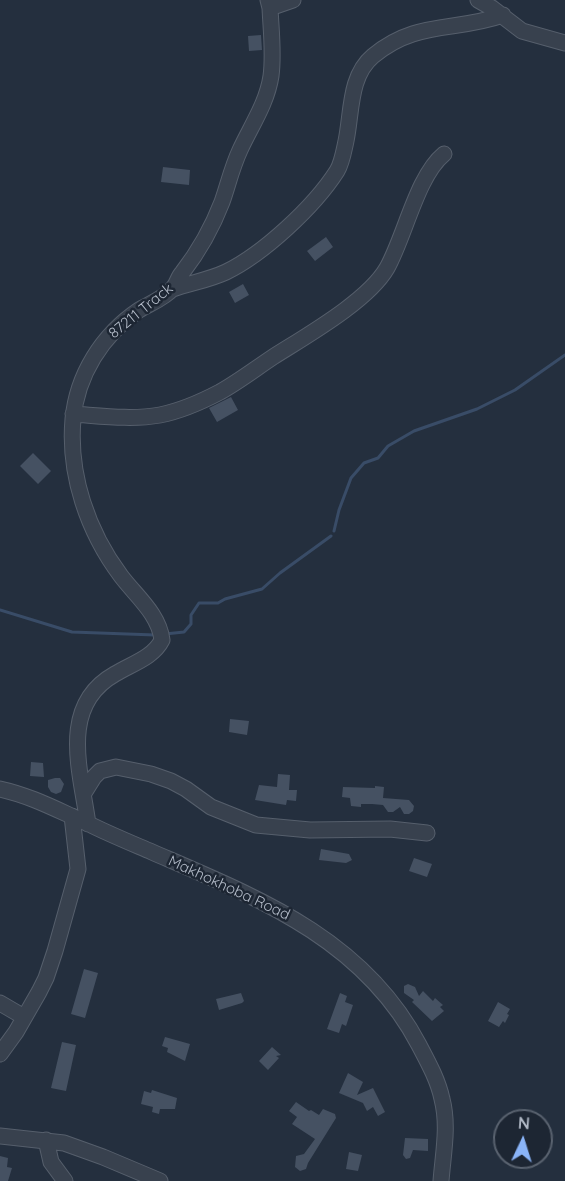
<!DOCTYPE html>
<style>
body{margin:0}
#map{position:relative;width:565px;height:1181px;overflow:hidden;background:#242f3e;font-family:Quicksand,sans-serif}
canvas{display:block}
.north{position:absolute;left:493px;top:1109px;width:60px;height:60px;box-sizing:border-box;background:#1d2633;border:2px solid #59626f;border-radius:50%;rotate:4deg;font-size:16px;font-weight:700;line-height:24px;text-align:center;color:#b4bcc9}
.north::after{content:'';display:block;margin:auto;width:21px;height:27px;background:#8ab4f8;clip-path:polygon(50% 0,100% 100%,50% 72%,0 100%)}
</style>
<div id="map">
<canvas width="565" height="1181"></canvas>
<div class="north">N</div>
</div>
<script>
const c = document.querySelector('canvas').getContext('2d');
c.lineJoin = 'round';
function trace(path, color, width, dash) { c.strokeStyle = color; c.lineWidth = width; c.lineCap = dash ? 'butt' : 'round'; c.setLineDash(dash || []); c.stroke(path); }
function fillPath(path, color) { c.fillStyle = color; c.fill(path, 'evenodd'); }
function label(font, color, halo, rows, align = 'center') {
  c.font = font + ' Quicksand,sans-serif'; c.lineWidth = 5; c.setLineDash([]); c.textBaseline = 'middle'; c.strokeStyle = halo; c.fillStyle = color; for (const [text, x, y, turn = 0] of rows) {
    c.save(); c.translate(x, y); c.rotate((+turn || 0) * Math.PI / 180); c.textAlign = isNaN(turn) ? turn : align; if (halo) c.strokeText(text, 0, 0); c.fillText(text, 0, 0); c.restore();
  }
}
trace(new Path2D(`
 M334,531l5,-21 12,-32 13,-15 14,-5 10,-12 26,-15 63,-22 38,-19 50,-35
 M0,610l72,22 83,3
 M165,634l19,-2 7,-8v-9l8,-12h19l7,-4 37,-10 18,-16 51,-37`), '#394c67', 3);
fillPath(new Path2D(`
 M261,35l1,15 -13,1 -1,-15z
 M163,167l27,3 -1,15 -28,-3z
 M326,237l7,10 -18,14 -8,-10z
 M243,284l6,11 -14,8 -6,-11z
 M231,397l7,13 -21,12 -8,-14z
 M33,453l18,18 -13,13 -18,-18z
 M230,719l19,2 -2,14 -18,-3z
 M31,762l12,1 1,14 -14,-1z
 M278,774l12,1 -1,15h8l-1,11 -9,-1 -1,5 -31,-5 4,-15 18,2z
 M55,778h5l4,6 -3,8 -5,2 -5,-2 -3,-5v-7z
 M375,786l9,1 -1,11 26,2 5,6 -1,5 -4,3h-5l-4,-7 -7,5h-5l-5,-7 -11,-1h-11v3l-10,-1 -1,-8 -8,-1 1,-10 32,1z
 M321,849l28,5 3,6 -6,3 -27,-3z
 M414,858l18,6 -5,13 -18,-6z
 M84,969l14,4 -13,45 -14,-4z
 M408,984l7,3 4,9 4,-5 10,10 2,-3 8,7 -3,2 4,4 -12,10 -20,-19 2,-2 -10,-7v-7z
 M241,993l3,8 -2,2 -23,7 -3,-11z
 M340,993l7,3 -2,6 8,3 -7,21 -4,-2 -3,9 -12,-4z
 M498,1002l12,7 -3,5 2,1 -4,8 -2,-2 -4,6 -11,-6z
 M165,1037l25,7 -5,17 -18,-9 1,-4 -6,-2z
 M62,1042l14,3 -10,46 -15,-3z
 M272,1047l9,8 -5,1 3,2 -11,12 -9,-9z
 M348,1073l15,9 -6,13 16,-7 12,24 -7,4 -5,-9 -6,4 -4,-8 -24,-10z
 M152,1090l25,8 -2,11h-15l-1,5 -7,-2 1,-5 -12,-3 3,-13 7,2z
 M296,1102l13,9 2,-1 8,5 4,-6 12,5 1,4 -28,45 -2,6 -6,2 -5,-4 1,-11 8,-2 11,-15 -23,-15 5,-7 -8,-6z
 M405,1138l23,1v12l-15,-1 -3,8 -4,1 -3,-4z
 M349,1152l13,3 -4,16 -12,-2z
 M0,1156l8,2 -1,9 5,1 -4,13h-8z`), '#455162');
const minor = new Path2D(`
 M478,0l14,8 30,23 43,12
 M270,8l23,-8
 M173,289c17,-6 36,-9 53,-17 37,-18 88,-65 111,-101 5,-8 7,-21 9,-30 6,-29 3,-65 27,-85 43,-36 82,-24 130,-41
 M73,414c29,2 59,6 87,1 20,-4 41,-13 60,-23 18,-10 35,-23 53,-35 33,-21 95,-56 114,-89 18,-32 30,-92 57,-114
 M0,789c32,7 59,22 89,35 20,10 42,19 63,28 104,45 211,86 267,193 9,17 19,35 23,54 7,27 1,55 -1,82
 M84,793l10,-16 6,-6 16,-4 35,7 20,7 15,8 25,18 45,18 54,5 80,-1 37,4
 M88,824c-7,-52 -30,-118 27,-150 16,-10 38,-16 47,-34 -3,-26 -26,-44 -41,-64 -33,-44 -53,-101 -48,-157 4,-44 29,-84 66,-109 10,-6 26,-12 34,-22 4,-4 5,-11 9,-15 17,-22 30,-45 40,-71 6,-17 10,-35 18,-52 11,-24 27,-47 31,-74 3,-22 0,-46 -1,-68l-2,-8
 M0,1003l24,14
 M0,1054l16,-22 23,-40 7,-14 9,-27 23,-82 -6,-53
 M0,1136l64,7 39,14 57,24
 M46,1140l5,22 14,19`);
trace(minor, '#565f6c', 17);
trace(minor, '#38414e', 15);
label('15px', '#b4bcc9', '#1d2633', [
 ["87211 Track",141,311,-39],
 ["Makhokhoba Road",229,888,25]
]);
</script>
